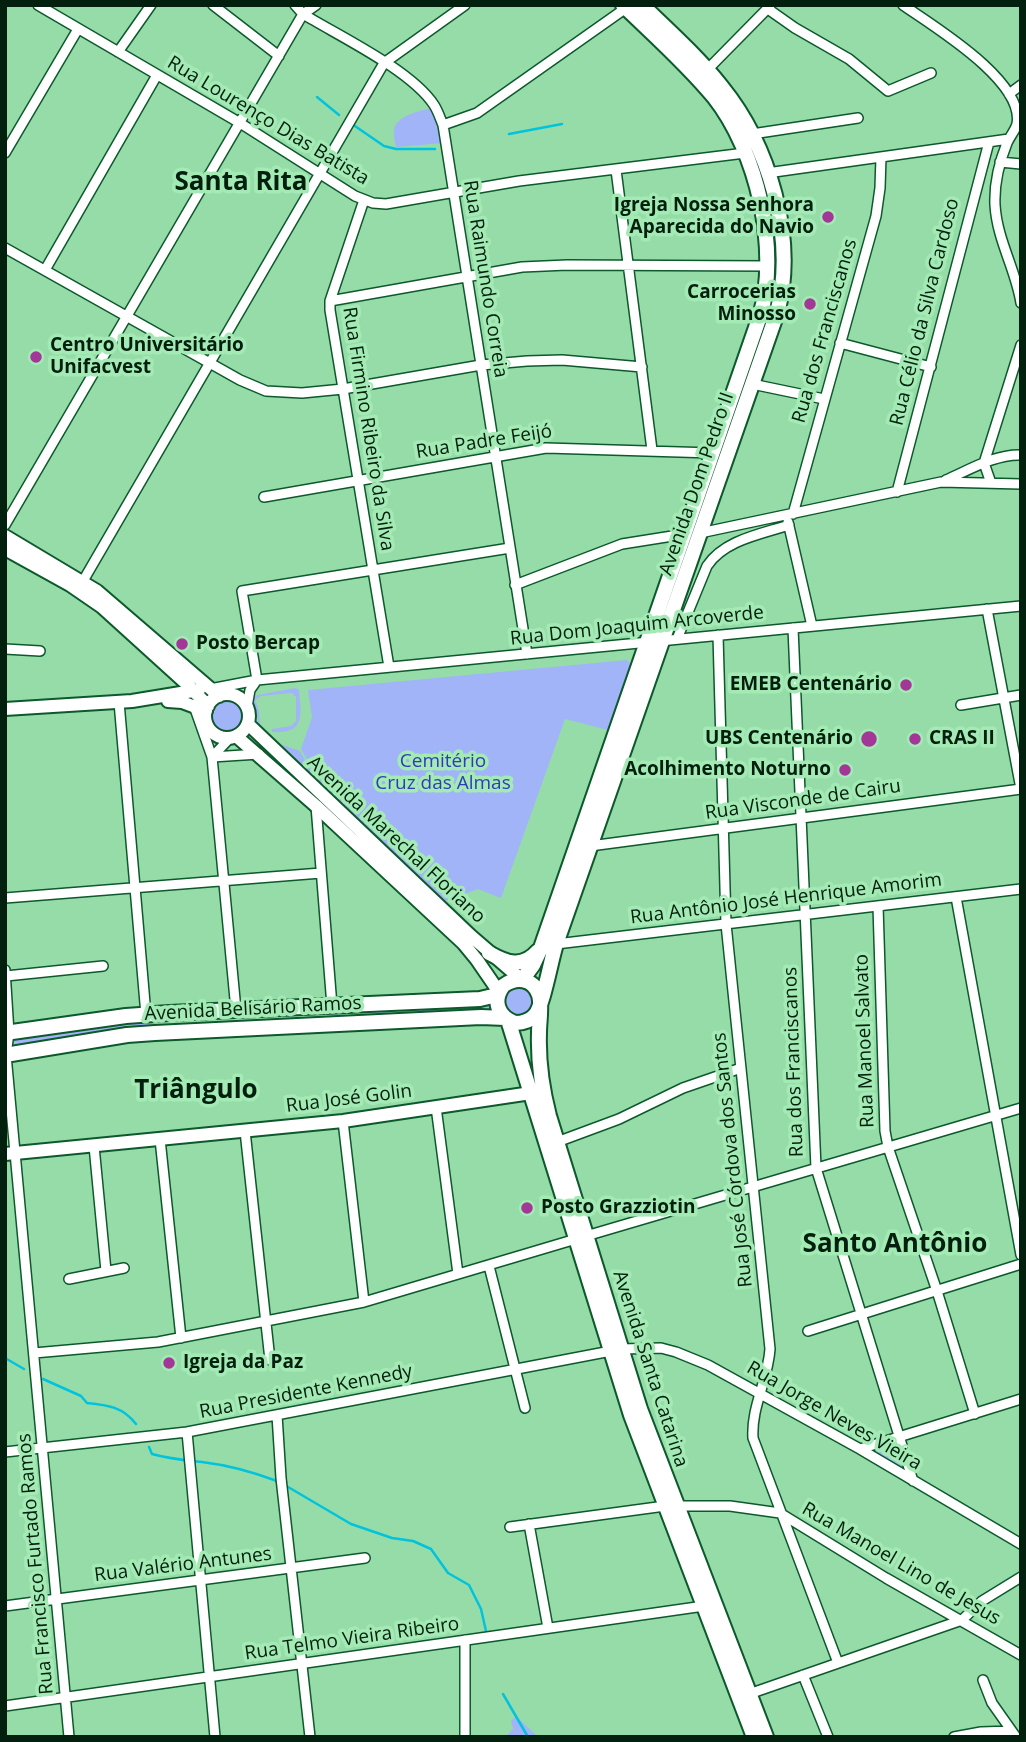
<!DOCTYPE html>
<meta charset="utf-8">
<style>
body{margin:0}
#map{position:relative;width:1026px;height:1742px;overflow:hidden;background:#96dca9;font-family:"Open Sans",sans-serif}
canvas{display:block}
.frame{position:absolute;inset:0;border:7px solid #031f0d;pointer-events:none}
</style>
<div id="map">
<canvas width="1026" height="1742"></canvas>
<div class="frame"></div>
</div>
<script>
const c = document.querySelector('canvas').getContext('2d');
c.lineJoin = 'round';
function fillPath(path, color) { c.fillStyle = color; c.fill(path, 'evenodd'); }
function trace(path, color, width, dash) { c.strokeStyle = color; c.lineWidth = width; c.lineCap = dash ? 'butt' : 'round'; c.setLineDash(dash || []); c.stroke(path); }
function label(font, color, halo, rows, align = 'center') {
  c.font = font + ' "Open Sans",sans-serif'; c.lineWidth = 7; c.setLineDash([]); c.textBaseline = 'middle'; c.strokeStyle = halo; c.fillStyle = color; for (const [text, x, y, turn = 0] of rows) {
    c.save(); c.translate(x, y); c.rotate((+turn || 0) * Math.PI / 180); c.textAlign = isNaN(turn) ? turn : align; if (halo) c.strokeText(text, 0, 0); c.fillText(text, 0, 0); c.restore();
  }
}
fillPath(new Path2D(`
 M434,107l10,36 -48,4c-1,-5 -3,-13 -2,-18 4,-15 28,-18 40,-22z
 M627,660l5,5 -24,65 -43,-11 -64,179 -23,-9 -36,13 -115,-108 -26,-45 11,-32 -4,-27z
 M295,688l4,2c2,25 7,44 -27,42v-3l19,-3 5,-5v-24l-4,-4 -31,3 -6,4c6,12 3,17 6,28 4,14 27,18 39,23l24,43 -65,-63 -2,-18 -6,-11 2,-6z
 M211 716a16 16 0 1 1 32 0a16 16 0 1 1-32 0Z
 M503 1001a15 15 0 1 1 30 0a15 15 0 1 1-30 0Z
 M490,1000l5,14 -19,-5 -303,12 -162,25 -1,-9 143,-21z
 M897,1441l9,31 -36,-21z
 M516,1716l22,21h-33l8,-8 -2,-8z`), '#a1b4f7');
trace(new Path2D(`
 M317,97l22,18
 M352,124l32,22 12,3h39
 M509,134l53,-10
 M5,1358l19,11
 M43,1379l38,17 6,7c21,2 36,4 49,21
 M149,1447l3,7c18,5 31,6 50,8 25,3 51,10 75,19
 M283,1484l68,40 41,14 21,3 18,8 17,24 21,12 12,24 5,22
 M503,1694l25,43`), '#02c3dd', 2.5);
const street = new Path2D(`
 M38,5l202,118 115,73 18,7 13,1 133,-23 226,-28
 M213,5l66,51
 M295,5l8,9c36,22 108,56 131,91 4,6 6,13 9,20
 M903,5c30,21 122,76 114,119 -2,7 -7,12 -10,19 -8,20 -13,40 -12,62 2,35 21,65 26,98
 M768,9l27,19 54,31 39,32 43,-18
 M118,52l33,-47
 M707,70l63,-64
 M1009,94l12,-9
 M752,134l106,-16
 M5,153l73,-124
 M1000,162l21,2
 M616,170l36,280
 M767,173l242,-34
 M364,200l-34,101v9l59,357
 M5,248l235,132 26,11 36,2 41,-4 138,-24 46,-4 35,-1 80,7
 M45,270l112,-195
 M330,301l192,-34 45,-2 201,1
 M840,343l91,24
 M752,384l72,15
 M946,480c23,-10 49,-26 75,-25
 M991,483l-7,-20 37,-118
 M897,492l92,-350
 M264,497l282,-49 167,5
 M793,514l83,-298 4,-28 1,-31
 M788,522l24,104
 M5,525l298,-511 13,-9
 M700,533l241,-51 80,2
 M83,581l301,-518 81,-58
 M515,585l107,-41 63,-10
 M987,609l34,180
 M793,628l23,540 97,313
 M718,635l8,289 44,425c-2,31 -19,58 -17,89l85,225
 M677,639l30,-73c17,-26 54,-32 82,-41
 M5,649l35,2
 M527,654l-84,-529 34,-12 149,-105
 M257,680l-15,-89 268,-43
 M210,689l47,-9 764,-74
 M119,702l27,313
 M961,705l60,-10
 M194,706l18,51 24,253
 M247,707l3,-17 7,-10
 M212,757l47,-3
 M212,757l18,-19
 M316,806l16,200
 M590,846l431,-57
 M956,897l65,358
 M5,898l316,-25
 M878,906l7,225 3,16 49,144 38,123
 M556,944l465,-55
 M5,970l4,63 -3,22 63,682
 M6,976l97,-10
 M436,1107l22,167
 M343,1121l21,181
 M245,1131l25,229
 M160,1139l21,199
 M557,1142l62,-23 64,-31 58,-20
 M94,1146l12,125
 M586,1236l435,-128
 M489,1266l36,142
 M69,1279l55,-11
 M808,1331l213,-67
 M621,1349l40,-1 15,4 32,13 152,84 161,95
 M34,1353l124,-11 206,-40 212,-63
 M277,1415l4,63 29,259
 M187,1432l28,305
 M860,1449l161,-50
 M5,1452l182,-20 424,-81
 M677,1506h53l50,7 106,65 135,77
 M529,1524l19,104
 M510,1527l155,-21
 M5,1606l360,-48
 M803,1675l25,62
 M983,1680l9,23 24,34
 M749,1694l213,-74 20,-19 39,-24
 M5,1706l699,-100
 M465,1737v-97
 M954,1737l27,-5 30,-1`);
const secondary = new Path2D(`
 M5,536l92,55 122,105
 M5,549l65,36 32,22 86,78 20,21
 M205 716a22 22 0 1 1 44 0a22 22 0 1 1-44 0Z
 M168,701l14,1 24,9
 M5,709l127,-8 67,-11
 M248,724l223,212 51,44
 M236,736l80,70 147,137 14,17 22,32
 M5,1154l338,-33 188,-28`);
const primary = new Path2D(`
 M642,5c27,26 56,52 79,81 48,59 76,152 56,227l-221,631c-5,15 -13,62 -21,71 -5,6 -12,8 -20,8 -17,-6 -23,-22 -12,-37 12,-9 30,-9 36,9 3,11 0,26 0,38 -1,29 3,56 10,83l91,293 126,328
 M489,953c18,10 33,16 49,-2
 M522,980l11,-15 8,-17 219,-632c20,-66 -3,-165 -46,-219 -27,-33 -60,-62 -91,-92
 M508,1020l123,395 123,322
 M5,1033l121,-17 43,-3 311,-14 17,-4
 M5,1055l122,-20 28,-2 326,-16 24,1`);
trace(street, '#0c592c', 12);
trace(secondary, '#0c592c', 16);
trace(primary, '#0c592c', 18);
trace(street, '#fff', 9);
trace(secondary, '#fff', 12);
trace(primary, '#fff', 14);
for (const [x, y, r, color] of [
 [828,217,7,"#a23798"],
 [810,304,7,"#a23798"],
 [36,357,7,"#a23798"],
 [182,644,7,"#a23798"],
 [906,685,7,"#a23798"],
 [869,739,9,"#a23798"],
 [915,739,7,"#a23798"],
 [845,770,7,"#a23798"],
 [527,1208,7,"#a23798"],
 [169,1363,7,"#a23798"]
]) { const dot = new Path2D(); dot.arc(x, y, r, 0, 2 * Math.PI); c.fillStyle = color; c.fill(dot); trace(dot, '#a3eab5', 2.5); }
label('19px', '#031f0d', '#a3eab5', [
 ["Rua Lourenço Dias Batista",268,121,31],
 ["Rua Raimundo Correia",485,279,81],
 ["Rua Célio da Silva Cardoso",925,312,-76],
 ["Rua dos Franciscanos",825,331,-74],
 ["Rua Firmino Ribeiro da Silva",368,429,81],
 ["Rua Padre Feijó",484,442,-9],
 ["Avenida Dom Pedro II",697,484,-71],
 ["Rua Dom Joaquim Arcoverde",637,626,-6],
 ["Rua Visconde de Cairu",803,800,-8],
 ["Avenida Marechal Floriano",396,840,43],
 ["Rua Antônio José Henrique Amorim",786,899,-7],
 ["Avenida Belisário Ramos",253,1009,-3],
 ["Rua Manoel Salvato",865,1041,-92],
 ["Rua dos Franciscanos",794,1062,-92],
 ["Rua José Golin",349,1099,-7],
 ["Rua José Córdova dos Santos",733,1160,-96],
 ["Avenida Santa Catarina",650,1369,72],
 ["Rua Presidente Kennedy",306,1392,-11],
 ["Rua Jorge Neves Vieira",834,1416,30],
 ["Rua Francisco Furtado Ramos",36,1564,-95],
 ["Rua Manoel Lino de Jesus",901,1564,30],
 ["Rua Valério Antunes",183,1565,-7],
 ["Rua Telmo Vieira Ribeiro",352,1639,-8]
]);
label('bold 19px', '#031f0d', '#a3eab5', [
 ["Igreja Nossa Senhora",814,206],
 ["Aparecida do Navio",814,228],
 ["Carrocerias",796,293],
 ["Minosso",796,315],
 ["Centro Universitário",50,346,"left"],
 ["Unifacvest",50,368,"left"],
 ["Posto Bercap",196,644,"left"],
 ["EMEB Centenário",892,685],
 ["UBS Centenário",853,739],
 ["CRAS II",929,739,"left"],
 ["Acolhimento Noturno",831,770],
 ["Posto Grazziotin",541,1208,"left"],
 ["Igreja da Paz",183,1363,"left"]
], 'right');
label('19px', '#313bb7', '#a3eab5', [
 ["Cemitério",443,762],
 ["Cruz das Almas",443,784]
]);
label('bold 26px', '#031f0d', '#a3eab5', [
 ["Santa Rita",241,183],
 ["Triângulo",196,1091],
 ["Santo Antônio",895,1245]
]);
</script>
